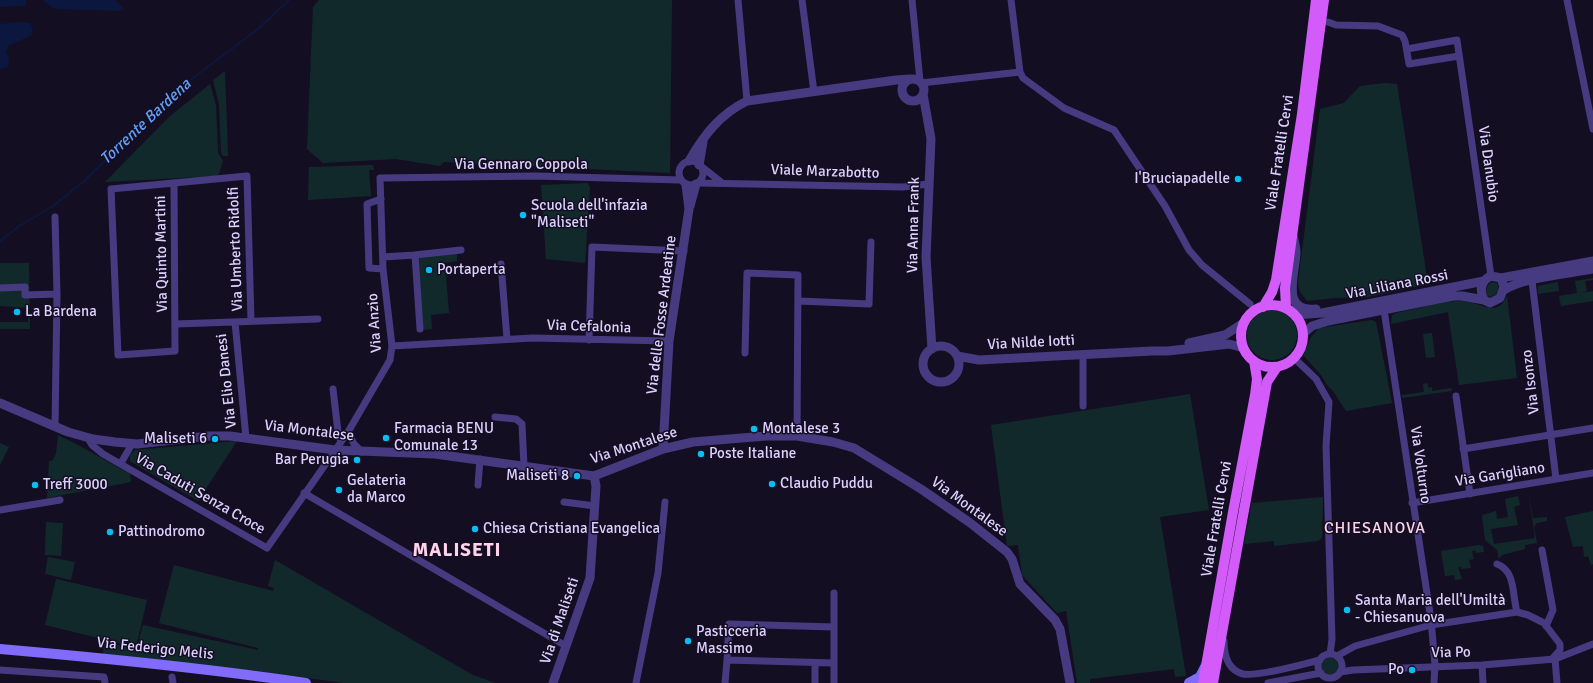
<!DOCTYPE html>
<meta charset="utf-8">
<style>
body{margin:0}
canvas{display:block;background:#140e22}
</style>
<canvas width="1593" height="683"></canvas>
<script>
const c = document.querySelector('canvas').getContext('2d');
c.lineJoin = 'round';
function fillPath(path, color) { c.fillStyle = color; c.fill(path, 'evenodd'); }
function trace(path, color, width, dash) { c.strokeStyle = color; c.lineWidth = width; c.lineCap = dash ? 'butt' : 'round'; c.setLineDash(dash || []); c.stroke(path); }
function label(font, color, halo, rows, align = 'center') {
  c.font = font + ' Signika,sans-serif'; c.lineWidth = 3; c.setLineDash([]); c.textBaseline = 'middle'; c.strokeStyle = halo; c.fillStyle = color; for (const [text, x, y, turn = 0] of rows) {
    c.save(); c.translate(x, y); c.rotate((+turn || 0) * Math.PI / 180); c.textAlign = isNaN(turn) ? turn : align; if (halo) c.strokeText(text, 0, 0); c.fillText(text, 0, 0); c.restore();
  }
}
fillPath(new Path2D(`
 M319,0h353l-2,173 -226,-11 -4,4 -44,-7 -73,4 -16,-14 6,-142z
 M225,71l3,85h-5l-2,-3 -2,-49 -6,-24z
 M1384,83l13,1 31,200 -60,13 -34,1 -27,3 -7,-9 -2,-9 22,-174 24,-6 16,-17z
 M210,84l6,21 2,48 5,8 -5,15 -113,6 64,-65z
 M373,165l1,5h-5l2,26 -63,4 1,-33z
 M588,183l2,5 -5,75 -39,-4 -5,-74z
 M457,252v9l-12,2 4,50 -18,2 1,14 -9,1 -6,-72z
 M0,263h29l1,66h-30v-7h28v-14l-28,-2z
 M1593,278v2l-8,1 2,10 -7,2 13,-2v10l-32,5 -2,-10 18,-3 -2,-12z
 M1492,282l5,1 2,5 -3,6 -5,3 -4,-1c-2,-5 0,-12 5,-14z
 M1558,282l1,9 -21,3v-8z
 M1507,296l10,82 -58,7 -11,-73 -57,12 1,-9 4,-2c21,-4 44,-12 65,-12 11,0 25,8 33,7 7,-1 10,-6 13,-12z
 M1247 335a25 25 0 1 1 50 0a25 25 0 1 1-50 0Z
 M1372,320l4,2 16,81 -46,8 -13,-20 -6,-6 -6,-10 -17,-19v-2l7,-17 8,-9z
 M1432,333l3,24 -9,1 -3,-24z
 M1428,383v5l4,-1v4l19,-3 1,3 -50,7v-3l22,-3 -1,-8z
 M1190,394l19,116 -49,7 26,159 -11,1 -1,-8 -84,10v4h-13l-11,-72 -9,2 -35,-38 -4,-30 -11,1 -16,-121z
 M58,435l20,10 52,29 1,8 -84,16 2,-37h3l4,-7z
 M237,441l-39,60 -65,-38 -3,-2v-6l5,-5z
 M0,443l9,4 -9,18z
 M1528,490l5,28 14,-1v4l-10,2 -3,4 3,16 -12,2v4l-23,6 -3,4 -2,-9 -12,-10 -3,-25 14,-4 1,8 11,-2 -3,-18 13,-3 2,9 -6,2 4,18 -27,4 3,15 41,-6z
 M1323,497l-1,41 -4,3 -44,5v-5l-30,3 8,-41z
 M1593,511v53l-2,1 -3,-9 -4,1 -1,-11 -10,1 -8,-30z
 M46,522l17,1 -2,33 -16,-1z
 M1479,545l4,1 1,6 -8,1 -1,-3 -3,1 2,8 -5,1 2,8 -10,1v-2h-3l4,12 -7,1 -1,-5 -9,1 -4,-25z
 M48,557l27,5 -4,18 -26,-6z
 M275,560l196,114 24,9h-151l-87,-12 -154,-17 1,-11 33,4 6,-22 115,25v-2l-99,-25 15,-58 99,26 1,-3 -6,-2z
 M56,579l91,21 -11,47 -91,-22z
 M1322 666a8 8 0 1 1 16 0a8 8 0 1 1-16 0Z`), '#12292c');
fillPath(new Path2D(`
 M0,0h26v5l-2,1 -24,1z
 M43,0h72l9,8 -5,3 -61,-2 -5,-1z
 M19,22l11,1 3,8 -1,4 -24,11 -2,6 3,5 -1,10 -8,2v-45z`), '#0b173e');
trace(new Path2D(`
 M0,241l21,-16 32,-19 31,-25 101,-97 73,-55 31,-29`), '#0b173e', 2);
trace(new Path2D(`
 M738,0l9,101
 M802,0l12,92
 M912,0l8,81
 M1011,0l9,72 3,6 41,30 50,22 51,76 24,44 13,15 48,39
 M1567,0l26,129
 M1328,22l8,3 42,1 24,9 3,6 4,23 50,-8
 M1407,49l50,-9 34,236
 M921,83l99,-11
 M679 173a12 12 0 1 1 24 0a12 12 0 1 1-24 0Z
 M702,167l19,15
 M699,183l204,4 25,-3
 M174,184l1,167 -57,4 -7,-166 136,-13 4,145
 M381,199l-14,5 2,64 14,1
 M55,217l2,77 -2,133
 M415,255l46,-5
 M383,257l32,-2 5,74
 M501,264l6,75
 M1532,281l24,198
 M0,288l25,-1v8l32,-1
 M799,301l70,3 2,-62
 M1384,310l47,310 4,45 -1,18
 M235,322l11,116
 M176,324l142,-5
 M589,340l3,-93 92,4
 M392,346l141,-8 136,3
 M745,353l2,-80 51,2 -1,161
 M1294,358l22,21 13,23 -3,44 6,193 -2,15
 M333,389l5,43 3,10
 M1456,396l14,98
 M1083,406v-52
 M495,417l21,2 6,5 2,42
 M348,432l6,12 8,8
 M88,438l4,7 11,9 164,94 81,-116 42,-72 2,-14 -9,-77 -3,-91 156,-2 144,4
 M1463,449l130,-21
 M121,463l11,-19
 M478,485l2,-26
 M304,493l262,153
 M564,502l31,4
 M1412,503l181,-30
 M0,510l60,-10
 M1542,550l11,60 -7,16
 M1497,564c19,7 15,31 20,48
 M1224,641c0,14 4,29 19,33 16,3 61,-10 77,-14
 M1318 666a12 12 0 1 1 24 0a12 12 0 1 1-24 0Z
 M1337,656l18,-10 76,-21 86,-13 11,3 16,8 16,21v6l-8,9
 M1555,659l2,24
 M834,663l-107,-3 2,-36 105,3
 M1482,665l1,18
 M0,670l104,7 1,6
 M1340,672l13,-2 129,-5 73,-6 38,-15
 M172,677l1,6
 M636,683l22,-110 7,-71
 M725,683l2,-23
 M815,683v-20
 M834,683v-90
 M1268,683l53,-10`), '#463b80', 7);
trace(new Path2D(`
 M902 90a11 11 0 1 1 22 0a11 11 0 1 1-22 0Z
 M923,94l8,45 -5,118 6,92
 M689,161c15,-26 31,-47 58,-60l149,-21 14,-1
 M699,165l4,-23
 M690,206l6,-22
 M1293,236c1,5 3,11 3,16 0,20 -17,61 20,57
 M1491,276l10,2 3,9 -4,11 -10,5 -6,-3c-5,-9 -3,-20 7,-24z
 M1501,278l92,-17
 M1504,290c20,-13 64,-16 89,-21
 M1295,315l27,-2 162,-32
 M1303,334l9,-8 16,-5 125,-25h9l22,4
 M1189,343l36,-8 20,-13
 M923 364a18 18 0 1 1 36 0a18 18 0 1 1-36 0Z
 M957,356l22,4 173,-9h16l61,-7 15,4
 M0,403l68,29 25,7 22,3 22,2 72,-8h21l105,14 100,4 159,22 69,-27 30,-7 73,-6h31l36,6 21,6 67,41 48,33 38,30 5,7 8,25 35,36 5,9 10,54
 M663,449l6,-108 20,-132 -3,-24
 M553,683l37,-105 6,-92 -2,-10`), '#463b80', 9);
trace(new Path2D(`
 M0,649c103,9 205,19 306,34
 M1189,683l11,-6 5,-10`), '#816bfb', 10);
trace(new Path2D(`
 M1241 336a31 31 0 1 1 62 0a31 31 0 1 1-62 0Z
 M1263,307l9,-15 4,-12 26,-166 14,-114
 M1286,308l-1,-20 39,-288
 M1203,683l30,-171 22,-117 2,-16 -3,-18
 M1213,683l54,-301 10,-15`), '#d35bfa', 10);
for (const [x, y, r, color] of [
 [1238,179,4,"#07bdf3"],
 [523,215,4,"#07bdf3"],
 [429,270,4,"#07bdf3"],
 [17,312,4,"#07bdf3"],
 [754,429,4,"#07bdf3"],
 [386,438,4,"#07bdf3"],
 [215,439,4,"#07bdf3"],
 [701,454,4,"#07bdf3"],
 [357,460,4,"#07bdf3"],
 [577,476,4,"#07bdf3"],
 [772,484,4,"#07bdf3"],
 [35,485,4,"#07bdf3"],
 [339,490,4,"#07bdf3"],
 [475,529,4,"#07bdf3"],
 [110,532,4,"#07bdf3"],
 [1347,610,4,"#07bdf3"],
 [688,641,4,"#07bdf3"],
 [1412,670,4,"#07bdf3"]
]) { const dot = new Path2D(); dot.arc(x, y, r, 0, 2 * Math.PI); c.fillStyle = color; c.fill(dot); trace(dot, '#140e22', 1.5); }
label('15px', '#dcd1fe', '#140e22', [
 ["Viale Fratelli Cervi",1280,153,-81],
 ["Via Danubio",1488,164,82],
 ["Via Gennaro Coppola",521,165],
 ["Viale Marzabotto",825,172,2],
 ["Via Anna Frank",914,225,-89],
 ["Via Umberto Ridolfi",236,249,-92],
 ["Via Quinto Martini",162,254,-91],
 ["Via Liliana Rossi",1397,285,-11],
 ["Via delle Fosse Ardeatine",662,315,-83],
 ["Via Anzio",375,323,-94],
 ["Via Cefalonia",589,327,2],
 ["Via Nilde Iotti",1031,343,-3],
 ["Via Elio Danesi",227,381,-96],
 ["Via Isonzo",1531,382,-97],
 ["Via Montalese",309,431,7],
 ["Via Montalese",634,446,-18],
 ["Via Volturno",1420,465,82],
 ["Via Garigliano",1500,475,-9],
 ["Via Caduti Senza Croce",200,494,30],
 ["Via Montalese",969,507,36],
 ["Viale Fratelli Cervi",1217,519,-80],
 ["Via di Maliseti",560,621,-71],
 ["Via Federigo Melis",155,649,6],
 ["Via Po",1451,653,-1]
]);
label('15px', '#dcd1fe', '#140e22', [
 ["I'Bruciapadelle",1230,179,"right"],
 ["Scuola dell'infazia",531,206],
 ["\"Maliseti\"",531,223],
 ["Portaperta",437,270],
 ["La Bardena",25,312],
 ["Farmacia BENU",394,429],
 ["Comunale 13",394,446],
 ["Montalese 3",762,429],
 ["Maliseti 6",207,439,"right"],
 ["Poste Italiane",709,454],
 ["Bar Perugia",349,460,"right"],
 ["Maliseti 8",569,476,"right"],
 ["Gelateria",347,481],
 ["da Marco",347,498],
 ["Claudio Puddu",780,484],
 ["Treff 3000",43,485],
 ["Chiesa Cristiana Evangelica",483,529],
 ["Pattinodromo",118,532],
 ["Santa Maria dell'Umiltà",1355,601],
 ["- Chiesanuova",1355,618],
 ["Pasticceria",696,632],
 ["Massimo",696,649],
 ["Po",1404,670,"right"]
], 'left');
label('italic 16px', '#62a0fa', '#140e22', [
 ["Torrente Bardena",146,122,-43]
]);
c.letterSpacing = '1px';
label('16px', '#fed3e9', '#140e22', [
 ["CHIESANOVA",1375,529]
]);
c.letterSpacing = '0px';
c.letterSpacing = '1px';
label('bold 19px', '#fed3e9', '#140e22', [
 ["MALISETI",457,551]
]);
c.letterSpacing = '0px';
</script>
